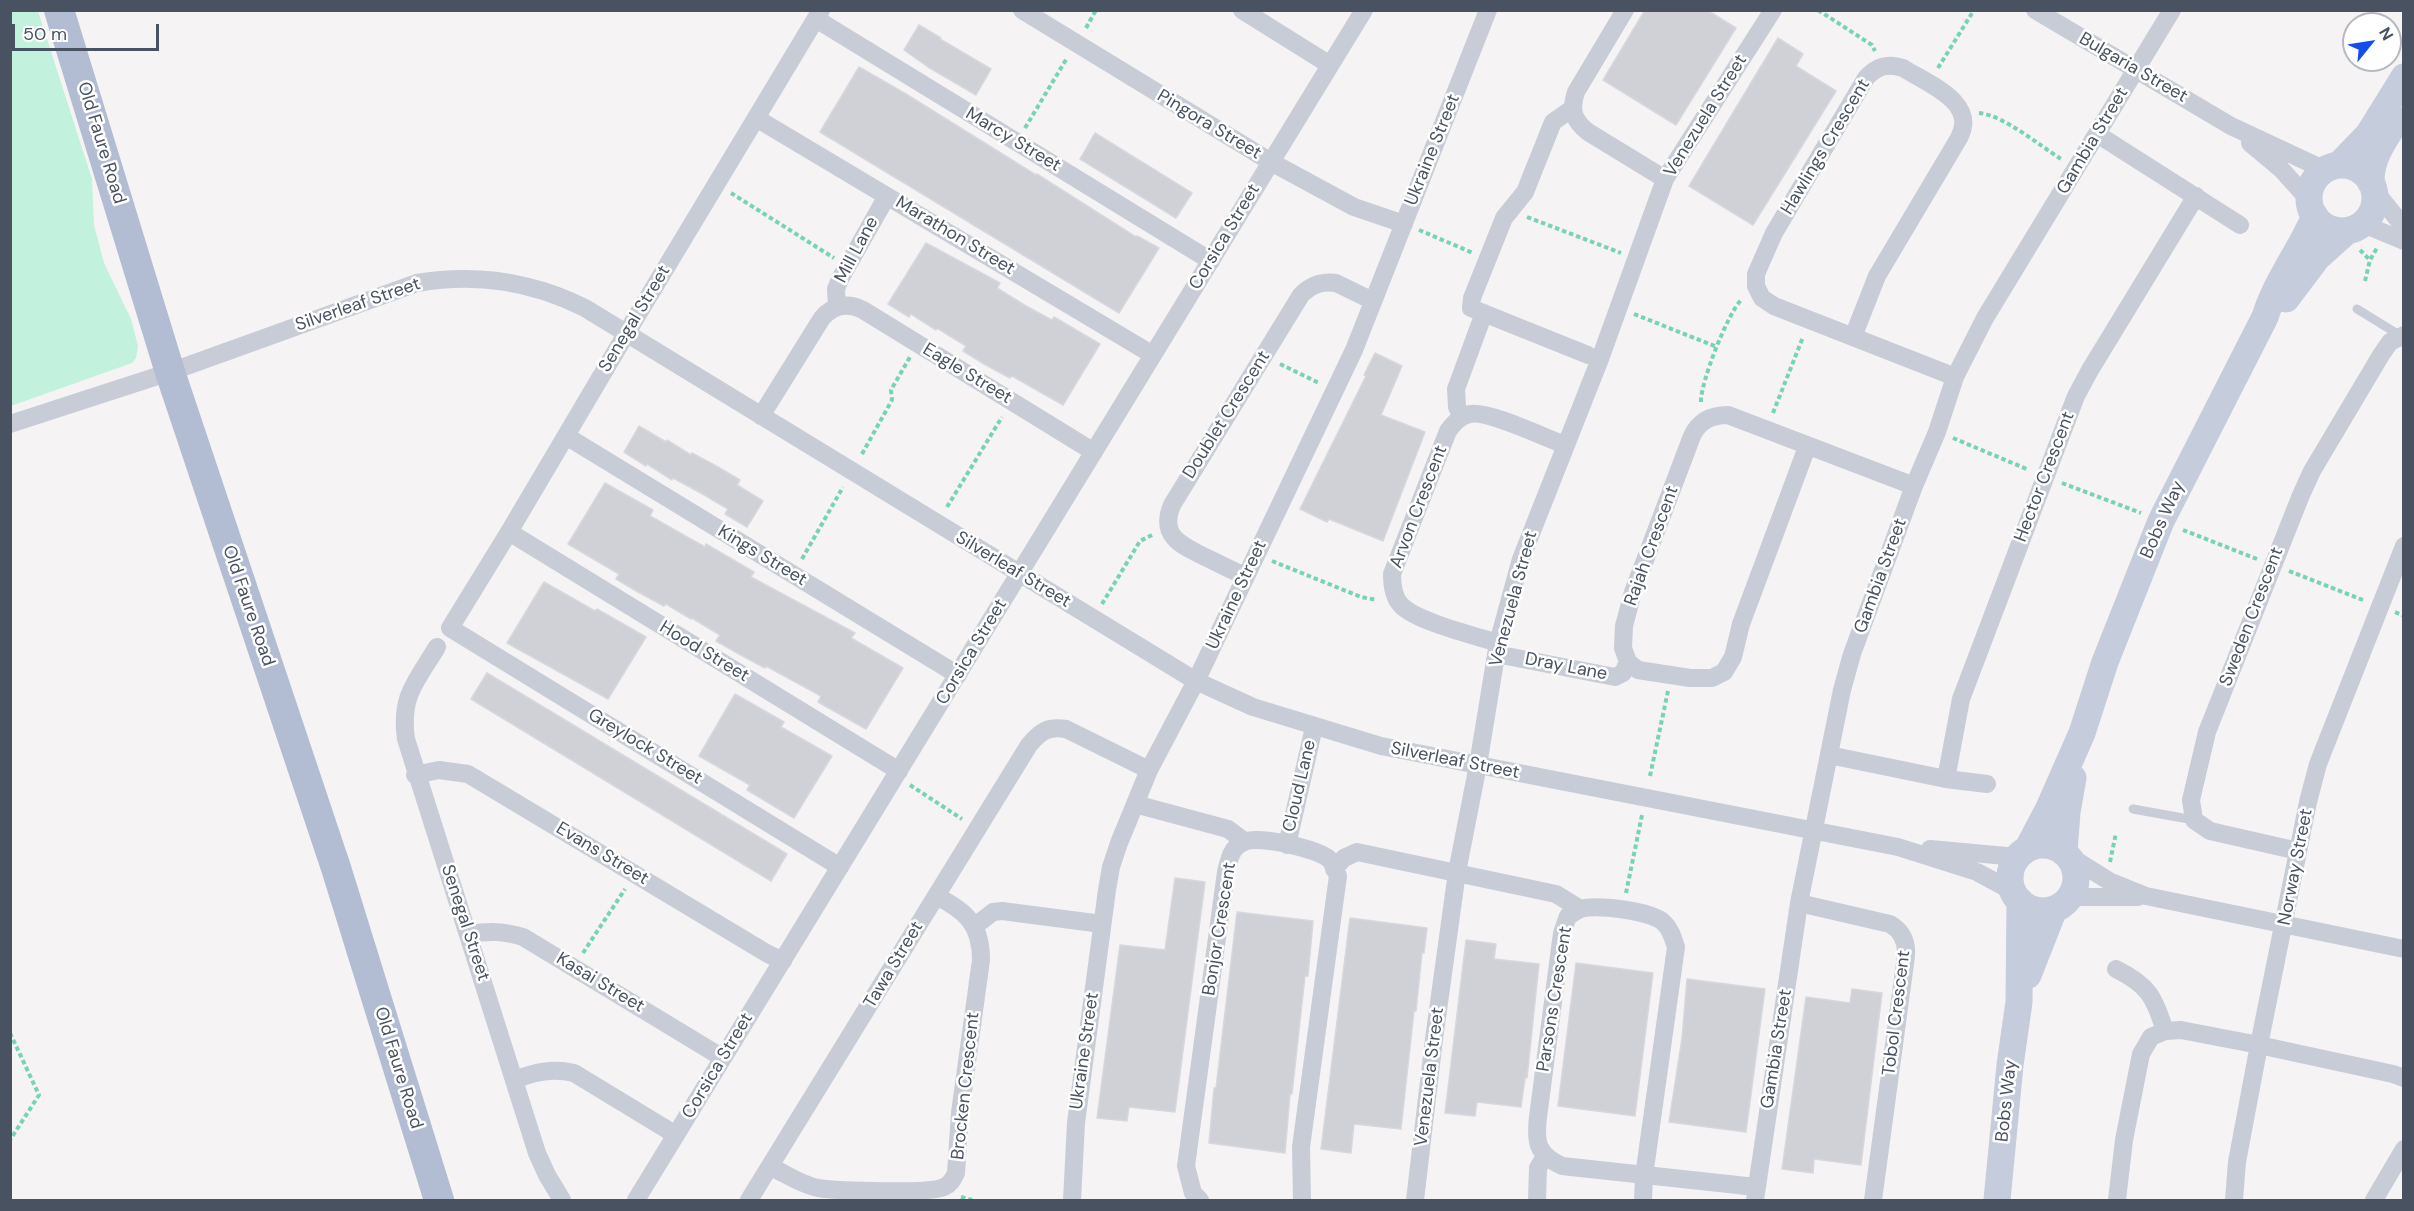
<!DOCTYPE html>
<style>
body{margin:0}
#map{position:relative;width:2414px;height:1211px;overflow:hidden;background:#f5f3f3;font-family:"DM Sans",sans-serif}
canvas{display:block}
.frame{position:absolute;inset:0;border:12px solid #495261;pointer-events:none}
.north{position:absolute;left:2342px;top:12px;width:60px;height:60px;box-sizing:border-box;background:#fff;border:2px solid #b6bac0;border-radius:50%;rotate:60deg;font-size:16px;font-weight:700;line-height:24px;text-align:center;color:#495261}
.north::after{content:'';display:block;margin:auto;width:21px;height:27px;background:#154ced;clip-path:polygon(50% 0,100% 100%,50% 72%,0 100%)}
.scale{position:absolute;left:12px;top:24px;width:147px;height:27px;box-sizing:border-box;border:3px solid #495261;border-top:0;padding-left:8px;font-size:18px;line-height:21px;white-space:nowrap;color:#495261;-webkit-text-stroke:4px #fff;paint-order:stroke}
</style>
<div id="map">
<canvas width="2414" height="1211"></canvas>
<div class="frame"></div>
<div class="north">N</div>
<div class="scale">50 m</div>
</div>
<script>
const c = document.querySelector('canvas').getContext('2d');
c.lineJoin = 'round';
function fillPath(path, color) { c.fillStyle = color; c.fill(path, 'evenodd'); }
function trace(path, color, width, dash) { c.strokeStyle = color; c.lineWidth = width; c.lineCap = dash ? 'butt' : 'round'; c.setLineDash(dash || []); c.stroke(path); }
function label(font, color, halo, rows, align = 'center') {
  c.font = font + ' "DM Sans",sans-serif'; c.lineWidth = 5; c.setLineDash([]); c.textBaseline = 'middle'; c.strokeStyle = halo; c.fillStyle = color; for (const [text, x, y, turn = 0] of rows) {
    c.save(); c.translate(x, y); c.rotate((+turn || 0) * Math.PI / 180); c.textAlign = isNaN(turn) ? turn : align; if (halo) c.strokeText(text, 0, 0); c.fillText(text, 0, 0); c.restore();
  }
}
fillPath(new Path2D(`
 M10,11h28l54,168 2,46 10,38 27,56 7,27 -2,12 -4,5 -121,43z`), '#c2f2dd');
const building = new Path2D(`
 M1645,10h62l29,18 -60,97 -73,-45z
 M919,25l22,13 -1,1 51,30 -15,26 -48,-28 -24,-17z
 M1778,38l25,16 -7,12 40,25 -83,134 -64,-39z
 M859,67l47,27 130,81 1,-1 99,63 1,-1 22,12 -40,65 -299,-181z
 M1095,133l97,60 -16,25 -96,-59z
 M926,243l74,40 -3,5 29,18 26,14 2,-3 46,27 -37,61 -51,-29 -2,2 -26,-14 -21,-13 3,-5 -29,-18 -1,2 -25,-16 -2,3 -21,-13z
 M1375,353l27,13 -21,49 44,17 -42,109 -54,-22 -2,3 -27,-13 66,-133 -2,-1z
 M639,426l27,16 1,-2 24,15 1,-2 26,14 22,13 -3,5 26,16 -16,26 -22,-13 3,-5 -29,-17 -26,-14 -1,2 -25,-16 -1,2 -22,-14z
 M605,483l48,27 -3,6 55,31 1,-3 48,28 -3,5 104,56 -4,5 52,30 -37,61 -48,-27 3,-6 -55,-30 -1,2 -26,-14 -23,-13 4,-6 -28,-17 -1,1 -25,-15 -2,2 -26,-14 -22,-13 3,-5 -51,-30z
 M544,582l51,29 2,-2 49,28 -38,62 -101,-56z
 M487,673l300,181 -16,27 -300,-182z
 M735,694l49,28 -3,5 51,29 -38,62 -47,-28 3,-5 -51,-29z
 M1175,878l30,4 -30,230 -46,-5 -2,14 -30,-3 23,-173 45,5z
 M1237,912l76,9 -5,55h-3l-13,118h-2l-5,59 -76,-10 5,-55h2z
 M1350,918l77,10 -3,25h-2l-6,58h-2l-13,118 -47,-5 -3,29 -30,-4z
 M1466,940l30,4 -2,15 45,5 -12,114h-2l-4,29 -44,-5 -2,14 -30,-3z
 M1576,963l77,10 -18,143 -77,-10z
 M1687,979l78,10 -19,143 -77,-10 13,-84z
 M1852,989l30,4 -21,172 -47,-6 -1,14 -31,-4 24,-172 44,6z`);
fillPath(building, '#cfd1d7');
trace(building, '#d7d8de', 1.5);
trace(new Path2D(`
 M1818,10l54,35 3,6
 M1086,28l10,-18
 M1938,68l36,-58
 M1979,113c24,2 60,32 82,46
 M1025,128l42,-70
 M731,193l103,65
 M1527,217l94,36
 M1419,230l54,23
 M2360,250l10,10
 M2365,281l5,-21 7,-12
 M1634,314l83,33
 M1280,364l39,19
 M1701,402c-1,-18 27,-90 41,-103
 M1773,413l30,-76
 M1953,438l76,32
 M862,454l30,-54 -1,-10 19,-33
 M2062,483l79,30
 M947,507l55,-90
 M2183,530l74,29
 M802,559l41,-72
 M1272,561l89,36 16,3
 M2289,571l74,29
 M1102,604l38,-63 14,-7
 M2395,612l9,4
 M1650,776l18,-85
 M910,785l52,34
 M2110,862l6,-29
 M1626,893l16,-78
 M583,953l42,-64
 M10,1033l29,62 -29,45
 M961,1197l11,3`), '#78d2b6', 4, [4.5, 3]);
trace(new Path2D(`
 M2357,309l44,27
 M2133,809l61,11`), '#c7ccd7', 9);
trace(new Path2D(`
 M821,10l-189,314 -123,208 -59,96 390,239
 M1022,10l249,152 83,45 50,17
 M1242,10l88,55
 M1625,10l-49,82c-6,18 -3,28 12,40l77,47
 M2035,10l196,116 94,44
 M816,19l395,242
 M1573,108l-20,14 -28,70 -21,26 -32,80 -1,10 117,47
 M756,118l397,237
 M2097,134l143,91
 M2250,143l31,26 28,31
 M2374,190l30,37
 M2363,224l41,17
 M837,306l-1,-17 4,-10 47,-83
 M1853,337l24,-61 82,-138c19,-36 -31,-54 -56,-70 -15,-5 -26,-2 -37,10l-92,155 -18,41v12l6,12 12,8 171,67 10,4
 M761,416l61,-98c11,-13 25,-16 41,-8l231,142
 M1462,417l-5,-10 -1,-18 28,-76
 M10,424l160,-52 247,-89c60,-10 114,-2 168,25l611,373 57,26 128,39 517,101 79,25 37,20
 M566,436l392,239
 M1807,447l-66,177 -8,33 -9,15 -12,6h-22l-52,-8 -10,-8 -5,-14 1,-22 9,-34 59,-156c7,-15 19,-21 36,-21l186,71
 M509,532l390,239
 M1245,576c-14,-6 -27,-13 -40,-19 -24,-12 -46,-21 -33,-52l129,-210c10,-10 20,-14 35,-12l37,18
 M1498,643c-22,-7 -83,-22 -97,-38 -8,-8 -9,-20 -9,-31l56,-143c6,-8 12,-15 22,-17 18,-4 75,24 95,31
 M437,647c-21,35 -37,49 -31,92l131,414 10,22 15,25
 M1496,654l119,23 8,-4 5,-11
 M1829,755l117,24 41,5
 M415,775l24,-5 29,4 300,180 15,7
 M1946,779l15,-80 115,-303 14,-26 106,-174
 M1135,804l93,25 16,12
 M1287,845l27,-118
 M1930,849l87,8
 M2298,851l-88,-20 -16,-11 -3,-20 16,-68 94,-237 11,-24 69,-116 9,-13 14,-7
 M2069,856l40,25 37,15 258,53
 M1334,869l10,-11 13,-6 199,42 24,15
 M2070,897h68
 M1799,903l91,21c12,7 17,18 16,32l-33,244
 M975,926l18,-14 9,-1 100,13
 M469,934c20,-3 35,-3 54,3l200,121
 M2116,969c32,16 38,27 49,62
 M514,1080c21,-8 38,-12 60,-7l102,62
 M771,1167c15,7 31,18 47,21 19,3 112,6 126,-1 7,-3 9,-8 12,-14l4,-60 21,-153c0,-36 -15,-49 -45,-64
 M636,1200l728,-1190
 M749,1200l280,-455c12,-14 19,-19 37,-16l83,41
 M1072,1200l4,-77 31,-233 4,-23 8,-24 30,-73 47,-89 158,-331 134,-340
 M1200,1200l-7,-7 -7,-27 40,-294c3,-12 5,-25 18,-30 15,-7 73,7 85,17 4,4 6,11 9,17l-37,271 1,53
 M1415,1200l19,-161 23,-167 21,-107 20,-122 23,-84 79,-200 65,-180 108,-169
 M1537,1200l1,-32 7,-12
 M1643,1200l1,-24 32,-229c-3,-9 -5,-18 -13,-25 -13,-11 -66,-18 -83,-13 -4,2 -8,5 -12,7l-6,17 -24,184c-3,26 -1,37 24,49l194,21
 M1755,1200l44,-297 43,-213 10,-36 62,-168 23,-54 18,-55 30,-59 187,-308
 M2117,1200l7,-60 17,-86 10,-17 14,-6 16,-1 78,15 134,29 11,4
 M2234,1200l3,-38 22,-117 49,-243 10,-38 86,-218
 M2374,1200l30,-51`), '#c7ccd7', 18);
trace(new Path2D(`
 M2339,165l29,-30 36,-58
 M2309 198a33 33 0 1 1 66 0a33 33 0 1 1-66 0Z
 M2371,183c-1,-24 13,-43 26,-63
 M2286,299l31,-41 30,-27
 M2010 878a33 33 0 1 1 66 0a33 33 0 1 1-66 0Z
 M2028,848l21,-40 33,-75 23,-71 56,-141 104,-204c11,-36 35,-66 50,-101
 M2064,852l3,-40 6,-34
 M2028,975l26,-66
 M1997,1200l13,-135 9,-63 1,-101`), '#c5ccdb', 27);
trace(new Path2D(`
 M59,10l111,362 166,496 103,332`), '#b2bcd2', 30);
label('18px', '#495261', '#fff', [
 ["Bulgaria Street",2133,68,30],
 ["Venezuela Street",1706,116,-58],
 ["Pingora Street",1209,125,31],
 ["Marcy Street",1013,140,31],
 ["Gambia Street",2093,141,-59],
 ["Old Faure Road",101,143,73],
 ["Hawlings Crescent",1826,147,-59],
 ["Ukraine Street",1433,150,-68],
 ["Marathon Street",955,236,31],
 ["Corsica Street",1225,237,-59],
 ["Mill Lane",857,250,-62],
 ["Silverleaf Street",358,305,-19],
 ["Senegal Street",635,319,-59],
 ["Eagle Street",967,374,31],
 ["Doublet Crescent",1227,415,-58],
 ["Hector Crescent",2045,477,-69],
 ["Arvon Crescent",1419,507,-69],
 ["Bobs Way",2163,520,-66],
 ["Rajah Crescent",1652,546,-70],
 ["Kings Street",762,556,31],
 ["Silverleaf Street",1013,570,31],
 ["Gambia Street",1881,576,-70],
 ["Ukraine Street",1237,595,-65],
 ["Venezuela Street",1514,599,-75],
 ["Old Faure Road",248,606,71],
 ["Sweden Crescent",2252,617,-69],
 ["Hood Street",704,652,31],
 ["Corsica Street",972,652,-59],
 ["Dray Lane",1566,667,11],
 ["Greylock Street",645,747,31],
 ["Silverleaf Street",1455,761,11],
 ["Cloud Lane",1300,786,-77],
 ["Evans Street",602,854,31],
 ["Norway Street",2296,867,-79],
 ["Senegal Street",465,923,72],
 ["Bonjor Crescent",1220,929,-81],
 ["Tawa Street",894,965,-59],
 ["Kasai Street",600,983,31],
 ["Parsons Crescent",1555,999,-81],
 ["Tobol Crescent",1897,1013,-83],
 ["Gambia Street",1777,1049,-81],
 ["Ukraine Street",1085,1051,-82],
 ["Corsica Street",718,1066,-59],
 ["Old Faure Road",398,1068,73],
 ["Venezuela Street",1430,1077,-83],
 ["Brocken Crescent",966,1086,-84],
 ["Bobs Way",2007,1101,-84]
]);
</script>
